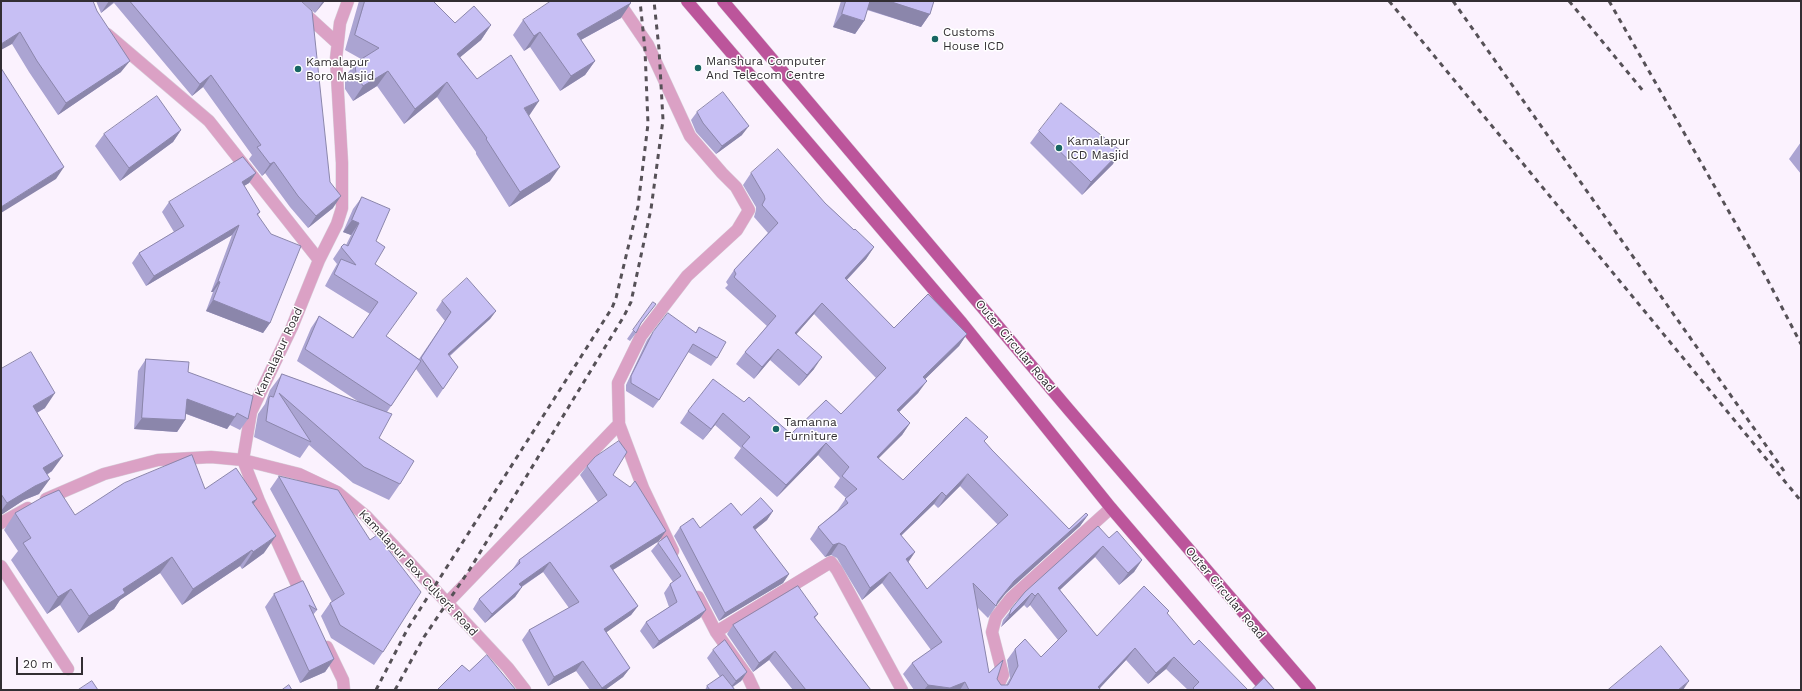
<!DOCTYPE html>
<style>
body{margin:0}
#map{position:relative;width:1802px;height:691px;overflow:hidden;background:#fbf2fe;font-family:"Work Sans",sans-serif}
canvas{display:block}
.frame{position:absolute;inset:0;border:2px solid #322e33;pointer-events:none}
.scale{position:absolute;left:16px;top:657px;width:67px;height:18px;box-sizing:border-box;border:2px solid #322e33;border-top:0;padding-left:5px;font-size:12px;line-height:14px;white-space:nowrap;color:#322e33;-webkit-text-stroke:3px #fff;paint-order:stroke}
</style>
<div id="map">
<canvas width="1802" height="691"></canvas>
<div class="frame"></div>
<div class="scale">20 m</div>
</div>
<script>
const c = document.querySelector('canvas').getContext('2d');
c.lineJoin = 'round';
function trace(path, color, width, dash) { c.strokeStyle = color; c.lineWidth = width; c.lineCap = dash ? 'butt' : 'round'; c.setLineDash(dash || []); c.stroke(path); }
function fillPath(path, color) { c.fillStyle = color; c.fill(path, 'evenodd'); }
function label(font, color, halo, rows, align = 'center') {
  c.font = font + ' "Work Sans",sans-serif'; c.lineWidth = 3; c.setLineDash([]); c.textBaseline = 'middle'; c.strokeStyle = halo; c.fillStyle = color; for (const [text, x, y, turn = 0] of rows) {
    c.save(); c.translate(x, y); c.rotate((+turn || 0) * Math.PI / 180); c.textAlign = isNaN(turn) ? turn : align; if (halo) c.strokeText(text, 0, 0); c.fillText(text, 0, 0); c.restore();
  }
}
const minor = new Path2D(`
 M291,1l46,42
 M618,1l30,44 42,91 32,37 14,14 13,23 -12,20 -50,46 -46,60 -23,47 1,41 24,64 30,63
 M107,34l102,87 110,139
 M46,499l58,-25 54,-14 53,-3 32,3 56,14 38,18 29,24 142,152 17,22
 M1,523l27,-15
 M1,566l67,103
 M698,597l18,35 32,45 6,13
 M303,598l-44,-97 -16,-41 8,-48 41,-85 27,-67 18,-36 5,-16v-45l-6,-104 4,-36 8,-22
 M447,603l172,-179
 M716,632l115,-70 6,8 65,120
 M327,647l16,33 1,10
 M996,690l7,-15 -11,-43 4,-15 15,-19 100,-90`);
const major = new Path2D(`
 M687,1l275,322 149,185 156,182
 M723,1l346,409 241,280`);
trace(minor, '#d7cfd9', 13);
trace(major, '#d7cfd9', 13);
trace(minor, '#dba1c5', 12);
trace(major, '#bc559b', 12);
trace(new Path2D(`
 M1389,1l412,500
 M1453,1l331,470
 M1569,1l75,91
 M1609,1l156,274 36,69
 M376,690l32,-62 204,-320 4,-10 22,-92 10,-82 -3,-74 -5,-49
 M395,690l29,-53 46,-68 154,-253 7,-14 20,-93 12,-89 -4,-71 -5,-48`), '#565157', 3, [5, 5]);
fillPath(new Path2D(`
 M1,1l96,10 24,61 -63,43 -29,-43 -17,-28z
 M96,1h205l32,207 -25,20 -18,-21 -25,-34 -3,3 -13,-17 3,-4 -49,-68 -11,9 -78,-93 -13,10z
 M301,1h24l-10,12z
 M359,1h76l-1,1 21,21 36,2 -10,15 -21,17 17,22 51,37 22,65 -41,26 -33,-53v-2l-39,-55 -33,27 -27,-38 -24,15 -8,-12v-12l10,-14 6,-4 -16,-9z
 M841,1h93l-4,13 -9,13 -54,-17 -3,11 -9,13 -22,-7z
 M621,18l-40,22 14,21 -10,14 -25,16 -30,-44 -6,4 -11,-16 10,-15z
 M697,112l45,23 -26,19 -20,-22 -5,-12z
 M181,130l-8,12 -53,39 -25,-35 9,-12z
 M1039,131l74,33 -31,31 -52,-52z
 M1801,142v32l-12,-15z
 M256,173l-7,10 -5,3 16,26 -2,3 12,108 -7,10 -57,-22 7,-19h-2l21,-57 -86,51 -14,-23 7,-10 35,-21 -12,-20 7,-10z
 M751,173l74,30 29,27 20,17 -8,12 -19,21 47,48 73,6 -8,12 -34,33 -7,14 -19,19 11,11 -8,12 -24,23 25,22 82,-38 7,8 77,79 19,-14 -8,11 -74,67 -9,10 -1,3 -8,12 -11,-11 12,66 8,6 4,6h5l4,-7 -3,-18 8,-11 26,8 17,-17 -28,-35 -3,3 -3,-3 -23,22 2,-7 22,-28 84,-54 33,22 -8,12 -15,13 -24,-28 -35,33 37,46 72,-25 -2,3 27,31 54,45h-60l-22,-21 -18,15 -22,-24 -26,28 1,2h-187l-11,-16 9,-11 19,-13 -49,-67 -20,17 -25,-42 -6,-3 -6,2 -15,-18 8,-12 19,-16 9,-13 -12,-11 6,-9 -22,-23 -41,42 -43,-39 7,-10 -26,-23 -12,15 -23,-17 8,-12 56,-9 47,32 50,-20 35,-36 -62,-64 -18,20 18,35 -15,17 -29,-26 -16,19 -18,-15 9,-12 22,-26 -42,-38 3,-3 -2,-3 8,-12 34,-37 -14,-16 2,-7v-3l-13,-22zM960,486l38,39 -71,64 -19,-27 7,-10 -14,-16 33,-32 4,4z
 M362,197l14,44 -1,23 11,72 33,23 26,-38 -9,-11 6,-9 54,10 -6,8 -40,37 8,11 -21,31 -21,-29 -29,43 -8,26 21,46 -11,16 -36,-17 -44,-38 -9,13 -46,-21 4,-23 7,-10 5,-14 12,-16 77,28 -62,-41 14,-33 8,-12 34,22 17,-24 -45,-28 8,-15 4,-7 -4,-5 8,-12 5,-2 5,-10 -8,-3 10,-23z
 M653,302l-4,11 -9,12 -4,8 -6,8 -3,-2z
 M699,327l18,31 -6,8 -23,-14 -29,48 -6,8 -27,-17v-6l21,-45 6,-8h43z
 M146,359l42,13 60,47 -8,11 -10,-5 -3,4 -41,-15 -1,6 -8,12 -43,-3 4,-58z
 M1,369l44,39 -8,5 15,58 -5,4 -8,19 -15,6 -23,15z
 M587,466l26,9 46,66 -46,29 25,36 -7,9 -25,17 24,36 -7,9 -18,13h-15l-14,-19 -28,15 -26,-46 7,-10 40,-22 -26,-36 -21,15 -7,10 -30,26 -12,-14 6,-10 33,-29 7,-10 79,-58 -18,-27z
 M279,476l104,176 -9,13 -43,-27 -10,-22 9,-13 2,-1 -62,-113z
 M205,489l48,15 11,49 -22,16 -2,-3 -58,39 -22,-32 -40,27 -6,9 -36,24 -18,-28 -13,9 -36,-54 7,-9 -14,-21 11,-17 60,2z
 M773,511l-6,9 -12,10 34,44 -6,9 -64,38 -45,-85 6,-9 20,1 41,-13z
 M658,543l48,67 -6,8 -47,31 -13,-18 6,-9 23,-15 -5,-14 6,-9 3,-2 -22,-31z
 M303,581l14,29 -4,5 21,44 -9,13 -25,11 -35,-76 9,-13z
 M818,614l-3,4 56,72h-78l-24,-30 -16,12 -26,-38 6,-9z
 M713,650l34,22 -6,9 -8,6 2,3h-30l2,-4 13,-9 -13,-19z`), '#aba4d2');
fillPath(new Path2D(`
 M109,1h6l-14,12z
 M323,1h2l-10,12z
 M868,1h21l41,13 -9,13 -58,-19z
 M631,3l-10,15 -55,30 11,-14z
 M842,14l22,7 -9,13 -22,-7z
 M491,25l-10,15 -35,29 11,-15z
 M20,32l-8,12 -11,6v-6z
 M540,32l-10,15 -6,4 10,-15z
 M130,61l-9,11 -63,43 8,-12z
 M595,61l-10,14 -25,16 11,-15z
 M388,71l-11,15 -24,15 10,-15z
 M211,75l-8,12 -11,9 8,-12z
 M447,82l-10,15 -33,27 11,-15z
 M539,101l-10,15 -5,-8z
 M749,126l-7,9 -26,19 6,-8z
 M181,130l-8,12 -53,39 9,-13z
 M1121,151l-8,13 -31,31 9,-13z
 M274,162l-9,11 -3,3 8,-12z
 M64,167l-8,12 -55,34v-6z
 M560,167l-10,14 -41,26 11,-15z
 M256,173l-7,10 -15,9 8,-10z
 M341,196l-8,12 -25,20 8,-12z
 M352,220l7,3 -8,12 -8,-3z
 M239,225l-7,10 -86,51 8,-10z
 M874,247l-8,12 -29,31 8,-12z
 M218,281l2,1 -7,10h-2z
 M213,300l57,23 -7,10 -57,-22z
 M822,303l-8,11 -27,31 8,-12z
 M496,311l-6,8 -48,43 6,-8z
 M967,334l-8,12 -44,43 8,-12z
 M778,349l-8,11 -16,19 8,-12z
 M822,357l-8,12 -15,17 8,-11z
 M927,381l-9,12 -29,29 8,-12z
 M55,393l-10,15 -23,13 11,-15z
 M187,399l48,18 -8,12 -48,-18z
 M723,413l-8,12 -12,15 8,-11z
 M142,418l43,2 -8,12 -43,-3z
 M910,423l-8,12 -33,33 8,-11z
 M826,443l-8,12 -41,42 9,-12z
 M63,456l-11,15 -20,12 11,-15z
 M968,474l-8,12 -22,22 8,-12z
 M50,479l-11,15 -15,6 -23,15v-4l6,-8 28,-17z
 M942,492l-8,12 -43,41 9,-11z
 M257,499l-12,16 7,-13z
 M773,511l-6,9 -20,16 6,-9z
 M1088,515l-8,11 -74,67 -10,13 -1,-1 19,-24z
 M666,531l-7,10 -56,35 7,-10z
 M276,536l-12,17 -22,16 11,-17z
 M839,543l-8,12 -6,2 8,-12z
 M1103,546l-8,11 -45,42 8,-11z
 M252,550l-12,16 -58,39 11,-16z
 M915,552l-8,12 -1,-5z
 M172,557l-12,16 -40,27 -6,9 -36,24 11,-17 34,-27z
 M1142,560l-8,12 -15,13 9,-12z
 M550,562l-7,10 -31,21 7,-9z
 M890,572l-8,11 -20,17 8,-12z
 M789,574l-6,9 -64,38 6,-8z
 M522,587l-7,10 -30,26 7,-9z
 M71,589l-11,16 -13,9 11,-17z
 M1032,593l-8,12 -23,22 8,-11z
 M1038,593l-8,12 -3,3 8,-12z
 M638,606l-7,9 -34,24 7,-10z
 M706,610l-6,8 -47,31 6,-8z
 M1135,648l-9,12 -28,30v-3z
 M775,651l-6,9 -16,12 6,-9z
 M1174,657l-8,12 -18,15 8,-11z
 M334,659l-9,13 -25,11 9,-12z
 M583,661l-7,10 -28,15 6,-9z
 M630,668l-7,9 -18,13h-5l2,-2z
 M747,672l-6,9 -12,8 7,-8z
 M1689,681l-6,9h-5z
 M965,682l-5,8h-36l4,-5z`), '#8b86ab');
const building = new Path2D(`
 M1,1h92l4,10 33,50 -64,42 -29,-42 -17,-29 -19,12z
 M130,1h171l11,10 18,171 11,14 -25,20 -18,-20 -24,-34 -4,2 -13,-17 4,-2 -50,-70 -11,9z
 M365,1h68l22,22 19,-17 17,19 -34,29 20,25 34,-24 28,46 -15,7 36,59 -40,25 -34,-53 1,-1 -40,-56 -32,27 -27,-38 -25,15 -7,-12 -1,-11 24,-15 -24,-13z
 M551,1h78l2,2 -54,31 18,27 -24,15 -31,-44 -6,4 -11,-16z
 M846,1h24l-6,20 -22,-7z
 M889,1h45l-4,13z
 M1,68l63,99 -63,40z
 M723,92l26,34 -27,20 -19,-23 -6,-11z
 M157,96l24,34 -52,38 -25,-34z
 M1061,103l60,48 -30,31 -52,-51z
 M778,149l47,54 29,27 1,-1 19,18 -29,31 49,50 34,-34 39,40 -44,43 4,4 -30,29 13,13 -33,34 26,23 63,-63 22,20 -4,4 8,9 77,79 17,-16 2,2 -74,66 -16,20 -2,5 -23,-23 16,90 14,-13 -6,19 4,6h7l10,-19 -3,-17 10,-10 16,18 26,-26 -29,-38 -3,3 -3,-3 -23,23 2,-7 14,-17 73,-66 11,12 8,-7 25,29 -14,13 -25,-27 -45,42 39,48 47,-50 25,25 -2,2 27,32 5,-5 49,50h-53l-2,-2 6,-6 -25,-25 -18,16 -21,-25 -37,39 3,3h-132l-4,-8 -15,6 -22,-3 -4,-5 -12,-17 30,-21 -52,-70 -20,16 -25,-42 -6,-3 -6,2 -15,-18 30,-24 -3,-4 12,-10 -15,-13 7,-9 -23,-24 -40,42 -44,-39 8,-9 -27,-24 -12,16 -23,-18 25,-32 31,23 5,-5 42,37 35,-34 15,14 45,-46 -64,-65 -27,30 27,24 -15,18 -29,-26 -16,18 -17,-15 31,-36 -42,-39 2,-3 -2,-4 44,-47 -16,-18 3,-6 -1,-4 -13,-22zM968,474l40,41 -81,74 -21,-30 9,-7 -15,-18 42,-42 4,4z
 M243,157l13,16 -14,9 18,30 -3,2 14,20 30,12 -31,77 -57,-23 7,-18 -2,-1 21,-56 -85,51 -15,-23 45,-27 -15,-24z
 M362,197l28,12 -14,32 9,6 -10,17 42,29 -31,43 35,25 -30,45 -86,-57 14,-33 34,22 25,-36 -44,-28 7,-15 15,6 -15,-18 3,-3 4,2 11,-23 -7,-3z
 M467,278l29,33 -48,43 10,13 -15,22 -22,-31 30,-46 -9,-11z
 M653,302l3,2 -15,19 -5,10 -3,-3z
 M668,313l28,20 3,-6 27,15 -9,16 -24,-14 -34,56 -28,-17v-7l22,-44z
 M31,352l24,41 -22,13 30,50 -20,12 7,11 -15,7 -28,17 -6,-9v-125z
 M146,359l43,3 -1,10 65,24 -5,23 -11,-6 -2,4 -48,-18 -2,21 -43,-2z
 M282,374l110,40 -13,24 35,23 -14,23 -36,-17 -85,-74 32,49 -45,-21 3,-23 1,-2 3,1z
 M619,441l8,11 -14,23 17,12 5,-6 31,50 -56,35 28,40 -34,23 26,39 -28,20 -19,-27 -29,16 -25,-47 50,-28 -29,-40 -31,22 3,3 -30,27 -13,-15 41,-36 -1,-3 88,-65 -20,-29 8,-9z
 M192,455l13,34 31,-21 21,31 -5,3 24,34 -23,16 -1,-2 -59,39 -21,-32 -49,32 2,4 -36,23 -18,-27 -13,8 -35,-54 8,-5 -16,-25 28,-16 16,-7 16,25 49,-32z
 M279,476l59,14 32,50 7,-5 44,57 -38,60 -43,-27 -10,-22 14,-9z
 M761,498l12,13 -20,16 36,47 -64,39 -45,-86 13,-9 7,10 31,-25 10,12z
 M667,536l39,74 -47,31 -13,-19 31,-20 -7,-18 11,-8 -23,-33z
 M303,581l14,29 -8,-5 25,54 -25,12 -35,-77z
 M798,586l20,28 -4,3 57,73h-65l-31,-39 -16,12 -26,-38z
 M725,640l22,32 -11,9 -23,-31z
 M1661,646l28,35 -11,9h-70z
 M487,655l29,35h-79l25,-25 7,6z
 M723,675l12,15h-25l-3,-4z
 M1264,678l11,12h-23z
 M92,681l6,9h-20z
 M289,685l3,5h-10z`);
fillPath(building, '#c7bff4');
trace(building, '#8b86ab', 1);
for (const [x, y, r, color] of [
 [935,39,4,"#186663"],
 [698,68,4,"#186663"],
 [298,69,4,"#186663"],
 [1059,148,4,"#186663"],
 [776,429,4,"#186663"]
]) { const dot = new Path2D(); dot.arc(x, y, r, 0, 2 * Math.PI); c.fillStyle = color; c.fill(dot); trace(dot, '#fff', 1.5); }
label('12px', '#322e33', '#fff', [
 ["Customs",943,32],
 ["House ICD",943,46],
 ["Manshura Computer",706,61],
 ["And Telecom Centre",706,75],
 ["Kamalapur",306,62],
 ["Boro Masjid",306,76],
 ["Kamalapur",1067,141],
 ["ICD Masjid",1067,155],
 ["Tamanna",784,422],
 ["Furniture",784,436]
], 'left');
label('12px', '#322e33', '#fff', [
 ["Outer Circular Road",1015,346,50],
 ["Kamalapur Road",279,352,-65],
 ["Kamalapur Box Culvert Road",418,573,47],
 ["Outer Circular Road",1225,593,50]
]);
</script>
